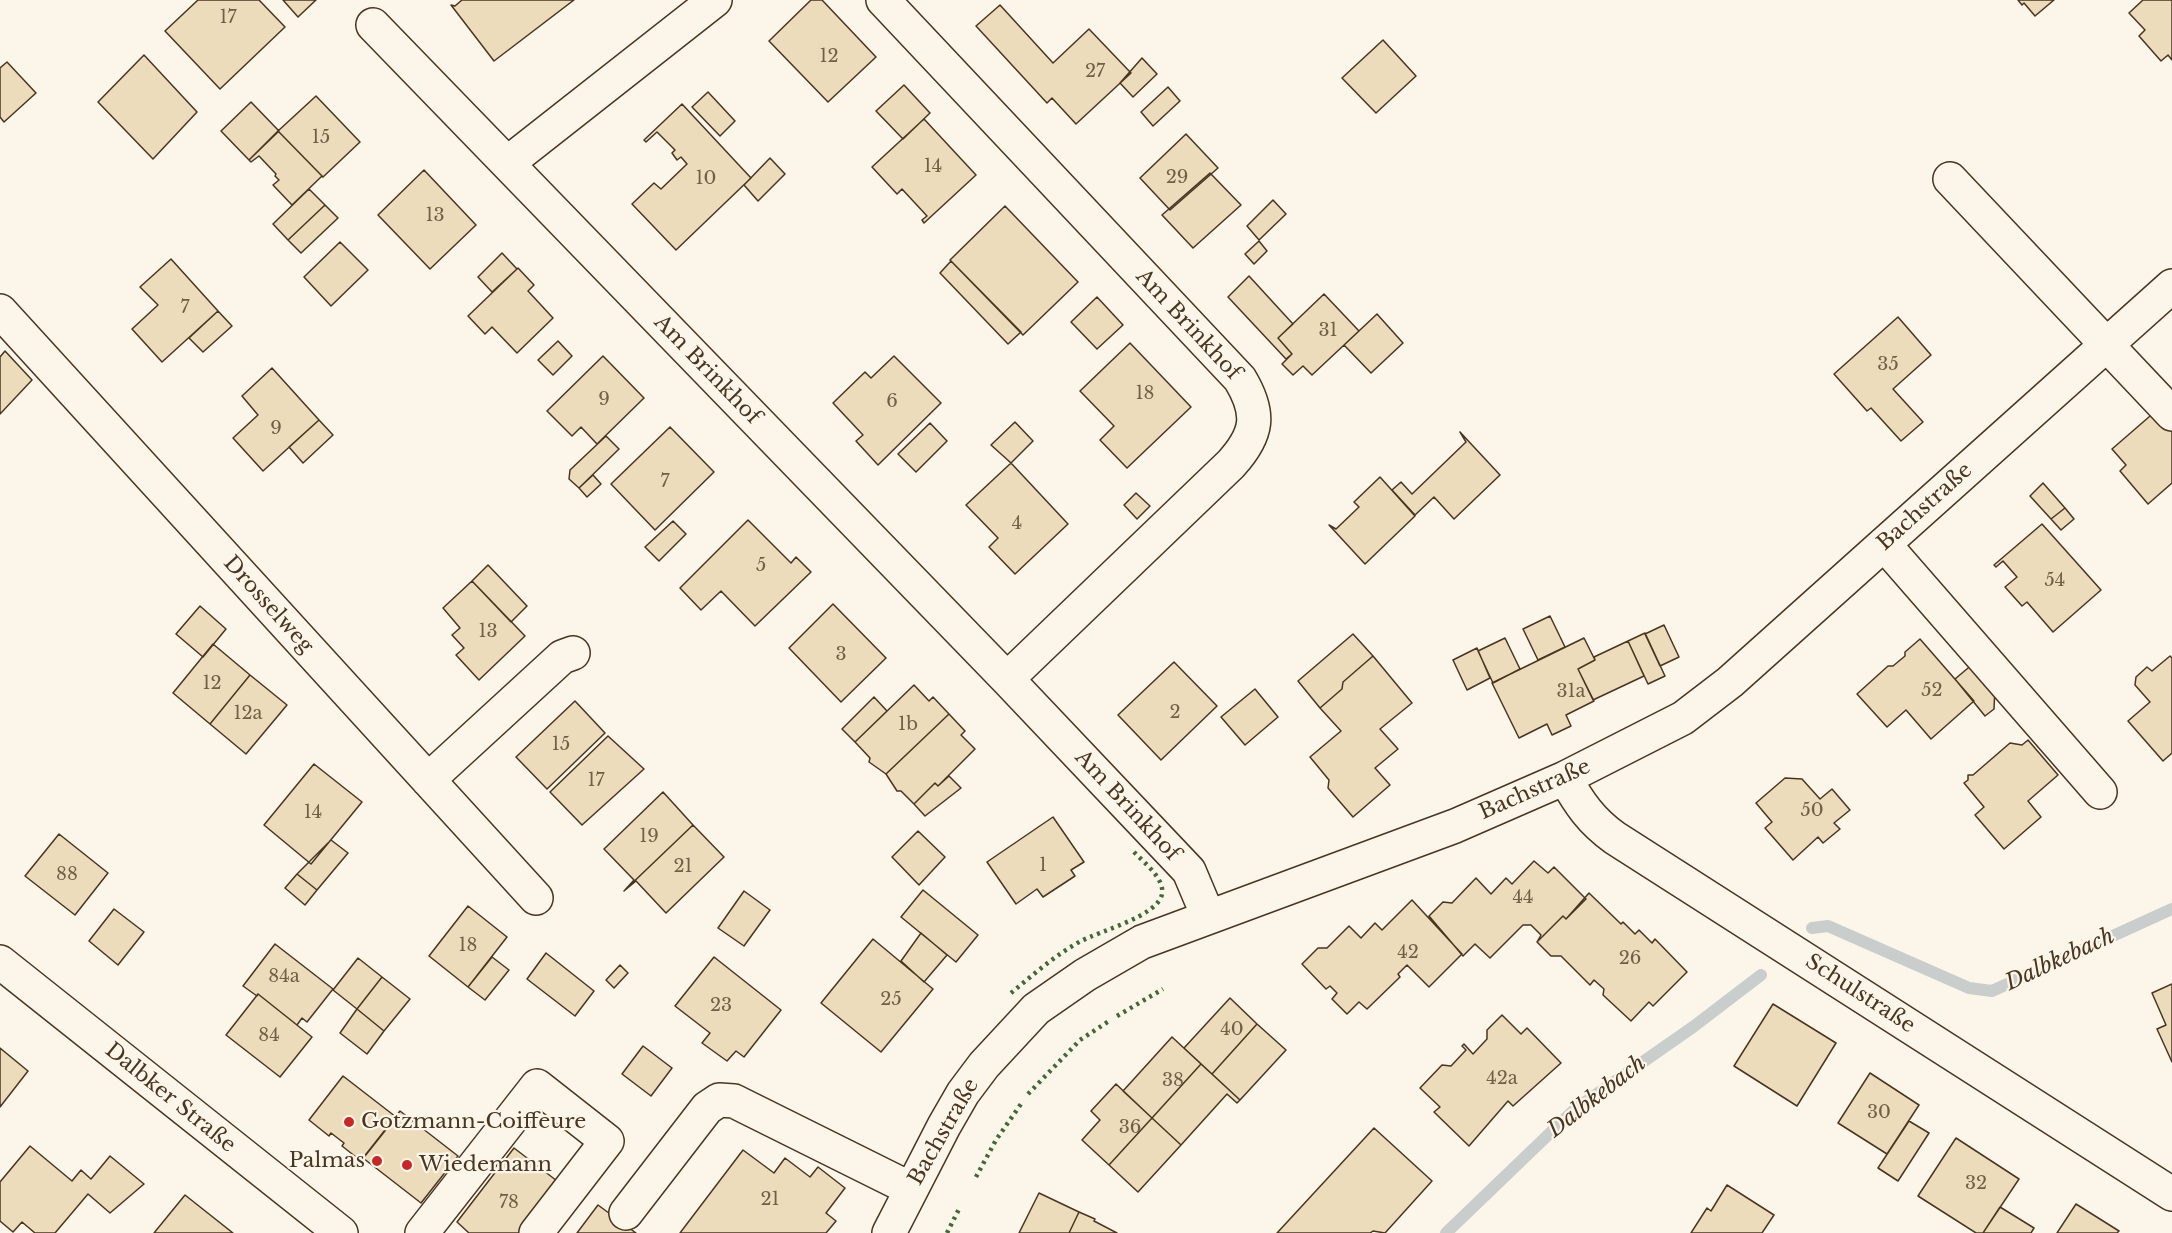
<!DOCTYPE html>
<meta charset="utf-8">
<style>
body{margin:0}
canvas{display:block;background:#fbf6e9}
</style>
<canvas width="2172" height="1233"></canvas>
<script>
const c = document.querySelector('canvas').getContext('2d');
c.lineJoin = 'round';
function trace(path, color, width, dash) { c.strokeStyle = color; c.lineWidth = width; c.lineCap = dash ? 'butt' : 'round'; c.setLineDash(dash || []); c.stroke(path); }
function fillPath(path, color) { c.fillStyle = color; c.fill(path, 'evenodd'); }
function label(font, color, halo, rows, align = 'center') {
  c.font = font + ' "Libre Baskerville",serif'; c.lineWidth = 4.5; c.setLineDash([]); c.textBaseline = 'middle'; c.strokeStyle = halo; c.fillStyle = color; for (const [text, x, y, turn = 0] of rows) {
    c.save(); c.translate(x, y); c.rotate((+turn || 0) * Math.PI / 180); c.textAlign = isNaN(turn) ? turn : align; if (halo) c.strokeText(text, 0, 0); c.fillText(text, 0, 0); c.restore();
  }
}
trace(new Path2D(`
 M1812,928l16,-2 141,62 23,3 180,-82
 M1446,1233l128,-123 119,-83 68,-52`), '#c9cecd', 12);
const building = new Path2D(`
 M198,0h61l26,27 -65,62 -55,-58z
 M283,0h33l-18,17z
 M462,0h112l-80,61 -43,-56 4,1z
 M811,0h11l54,57 -48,45 -59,-61z
 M2018,0h36l-19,16 -11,-13 -2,2z
 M2143,0h29v60l-4,-5 -7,6 -22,-25 6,-6 -16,-17z
 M1000,5l53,58 36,-34 42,44 -55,51 -24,-26 -5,5 -71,-77z
 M1383,40l33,36 -40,37 -34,-35z
 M144,55l53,57 -44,47 -55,-57z
 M1142,58l15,16 -24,23 -13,-14z
 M7,62l29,31 -32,29 -4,-5v-49z
 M904,85l26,28 -27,26 -27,-28z
 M1168,87l12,14 -27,25 -12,-14z
 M708,92l27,29 -15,15 -28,-29z
 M316,96l44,46 -37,35 -45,-46z
 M251,102l28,29 -30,29 -28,-29z
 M682,104l69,74 -75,72 -44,-46 22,-21 7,6 26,-25 -6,-7 -4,3 -5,-7 3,-3 -18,-18 -11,10 -2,-2z
 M924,119l52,56 -52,48 -2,-3 5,-4 -25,-27 -5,5 -25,-27z
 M278,131l44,45 -30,29 -19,-20 6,-5 -4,-4 1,-2 -17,-18 -8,6 -2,-2z
 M1186,134l32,34 -48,42 -30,-32z
 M770,158l15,16 -27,27 -14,-16z
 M424,170l52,55 -46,44 -52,-54z
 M1210,173l31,32 -48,43 -31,-33z
 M309,189l16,16 -37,35 -15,-16z
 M1273,200l13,14 -27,26 -12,-14z
 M325,205l13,13 -37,35 -13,-13z
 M1005,206l73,76 -55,53 -73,-75z
 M1259,241l8,10 -13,13 -9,-10z
 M340,242l28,28 -37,36 -27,-29z
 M502,253l15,16 -25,23 -14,-15z
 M171,259l47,52 -56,51 -30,-33 26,-24 -18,-18z
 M951,261l70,71 -13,12 -68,-71z
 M518,268l16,17 -6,6 25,27 -36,35 -25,-26 -7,7 -17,-18z
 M1249,276l44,48 -15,14 14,16 -6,5 -58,-62z
 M1324,294l35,37 -47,44 -9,-9 -10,9 -11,-11 10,-10 -14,-16z
 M1097,297l26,28 -26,24 -26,-27z
 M218,311l14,15 -29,26 -14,-14z
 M1377,314l26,29 -32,30 -27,-28z
 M1898,317l33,38 -38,34 30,33 -22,19 -30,-33 -4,3 -33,-37z
 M558,341l14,15 -19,19 -15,-15z
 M1130,343l61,64 -64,61 -27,-28 14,-14 -34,-35z
 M5,351l27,29 -32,34v-57z
 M603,356l41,42 -47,46 -16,-17 -9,9 -25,-25z
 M894,356l47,47 -63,62 -22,-24 7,-6 -30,-32 32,-31 6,6z
 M272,368l47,52 -56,51 -30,-33 25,-23 -16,-19z
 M2157,410l15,17v56l-24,21 -28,-33 6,-6 -14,-16z
 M319,420l14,15 -30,28 -14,-16z
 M1015,422l18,19 -22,22 -20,-18z
 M930,423l17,18 -31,31 -18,-18z
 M670,427l44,45 -59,58 -44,-46z
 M1460,432l40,43 -46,44 -20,-22 -19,18 -23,-25 9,-8 11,12 54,-52z
 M606,436l13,13 -40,39 -10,-9 1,-9z
 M1011,463l57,61 -53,50 -26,-27 9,-9 -32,-33z
 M593,475l8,9 -14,13 -8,-9z
 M1380,477l35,39 -50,48 -36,-39 7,4 23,-22 -5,-5z
 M2043,483l22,25 -14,11 -21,-23z
 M1136,493l14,13 -13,13 -13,-14z
 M2065,508l9,11 -13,11 -10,-11z
 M748,520l43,43 5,-6 15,15 -56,54 -34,-35 -20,19 -21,-22z
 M673,521l13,13 -27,27 -14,-14z
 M2042,524l59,66 -48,42 -26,-30 -5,4 -17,-19 12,-10 -14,-16 -7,6 -2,-2z
 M488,565l39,41 -16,16 -39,-41z
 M472,581l53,55 -46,44 -23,-25 8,-7 -12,-13 8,-7 -17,-20z
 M833,604l53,54 -45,44 -52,-54z
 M200,606l26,23 -23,28 -27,-23z
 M1550,616l15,31 -27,13 -15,-31z
 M1664,625l15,32 -19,9 -15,-32z
 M1645,633l20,43 -17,8 -20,-43z
 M1353,634l20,22 -30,26 -1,7 -22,19 -22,-27z
 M1505,638l15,31 -27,14 -15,-32z
 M1584,638l11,22 -17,9 16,32 -28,14 5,11 -19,9 -5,-11 -28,14 -27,-55z
 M1920,639l54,62 -43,38 -25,-29 -19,17 -30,-33 31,-28h5l12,-10v-4z
 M1628,641l16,35 -51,24 -15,-31 17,-9 -1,-3z
 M213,644l37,31 -40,49 -37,-31z
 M1477,648l13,30 -23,12 -14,-30z
 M1373,656l39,47 -32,26 18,20 -23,19 15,17 -37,32 -25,-29 1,-8 -19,-23 31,-26 -21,-23 22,-19 1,-7z
 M2170,656l2,2v95l-9,8 -35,-40 22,-19 -15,-17 1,-8 11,-10 5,4z
 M1174,662l43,44 -56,54 -43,-45z
 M1974,663l21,24 -1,22 -9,7 -30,-37z
 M250,675l37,30 -41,49 -36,-30z
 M914,685l15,16 4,-4 16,17 -63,60 -17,-12 1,-4 -15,-16z
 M1255,689l23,28 -33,28 -24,-28z
 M874,697l13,14 -32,31 -13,-13z
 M575,701l30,32 -58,56 -31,-32z
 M949,714l16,17 -4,4 14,14 -37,37 -3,-3 -21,21 -13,-13h-4l-11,-17z
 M608,736l36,33 -62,56 -32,-33z
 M2028,740l30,35 -30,26 13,16 -37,32 -29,-34 9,-8 -20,-24 4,-3v-5h5l37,-32 12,2z
 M314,764l48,38 -51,62 -47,-39z
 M949,776l12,12 -36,28 -11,-12 21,-21 3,3z
 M1785,778l17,1 18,20 12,-10 18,21 -16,13 6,6 -17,14 -5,-6 -25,23 -28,-32 7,-6 -16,-19z
 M663,792l30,33 -69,66 10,-11 -30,-31z
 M1053,817l31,45 -13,8 4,6 -32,21 -6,-8 -21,15 -29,-42z
 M693,825l31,32 -58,56 -30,-32 -12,10z
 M918,831l27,26 -26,28 -27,-28z
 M59,834l49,39 -33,42 -50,-39z
 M331,840l17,13 -31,37 -20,-16z
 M1534,861l14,12 6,-6 32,32 -20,20 -3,-3 -26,26 4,-7 -10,-10h-8l-33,33 -15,-14 -12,12 -34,-40 14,-14 9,1 24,-25 15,16 15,-16 6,6z
 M297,874l20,16 -12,15 -20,-17z
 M923,890l55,45 -22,27 -55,-45z
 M744,891l26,19 -26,36 -26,-18z
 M1589,893l32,31 2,-2 12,12 4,-4 13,13 3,-4 32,33 -34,34 -4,-4 -18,19 -28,-26 1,-6 -10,-9 -4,5 -29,-29h-10l-14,-14 26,-26 3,3z
 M1412,900l50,54 -33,33 -22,-22 -9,9 2,3 -33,32 -8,-7 -12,12 -15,-15 5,-6 -7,-7 -4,3 -24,-25 16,-16h9l22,-22 12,12 14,-15 7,7z
 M468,906l39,31 -39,50 -39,-31z
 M114,909l30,23 -26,33 -29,-24z
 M921,933l26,22 -23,27 -23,-21z
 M873,939l60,50 -52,63 -60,-49z
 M275,944l58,45 -26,33 -5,-4 -5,7 -39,-31 -1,2 -14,-10z
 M546,953l48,38 -19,25 -48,-37z
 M492,957l17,13 -24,30 -17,-13z
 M714,957l67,53 -37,47 -8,-6 -9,10 -25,-18 8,-10 -35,-27z
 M358,958l24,19 -25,32 -24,-19z
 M620,965l8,8 -14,15 -8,-8z
 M382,977l28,22 -26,32 -27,-22z
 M2172,984v78l-15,-33 9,-4 -14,-32z
 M258,994l54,43 -32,40 -54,-42z
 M1230,998l27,26 -45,50 -28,-26z
 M1773,1004l63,39 -39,63 -63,-40z
 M357,1009l27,22 -17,23 -27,-21z
 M1502,1015l19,19 6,-6 34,35 -48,43 -5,-5 -39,45 -35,-34 6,-5 -20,-19 22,-23 9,1 15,-16 -4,-4 2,-2 9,10 14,-15v-9z
 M1257,1024l29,26 -46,50 -28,-26z
 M1172,1037l29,27 -49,54 -29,-27z
 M643,1046l29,22 -21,28 -29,-22z
 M0,1048l28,23 -28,36z
 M1201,1064l39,36 -3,3 -10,-9 -46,51 -29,-27z
 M1870,1073l49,32 -32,49 -49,-31z
 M343,1076l53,41 -35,44 -19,-15 2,-3 -13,-10 -2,3 -20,-16z
 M1116,1084l36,34 -43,47 -27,-25 18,-20 -9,-9z
 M400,1111l58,45 -37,47 -58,-45z
 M1152,1118l29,27 -43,47 -29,-27z
 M1909,1121l20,12 -31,48 -20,-13z
 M1374,1128l58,53 -47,52 -12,-2 -3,2h-93z
 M1956,1138l63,41 -36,54h-7l-58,-37z
 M30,1146l42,35 9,-11 10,9 19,-23 34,28 -34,29 -22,-19 -33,39h-20l-13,-11 -9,10 -13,-11v-39z
 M514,1148l47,36 -38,49h-54l-12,-11z
 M743,1150l31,23 11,-15 25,19 8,-10 27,21 -19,25 10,8 -10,12h-146z
 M1727,1185l47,30 -12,18h-71l16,-25 4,3z
 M1039,1193l40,19 -10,21h-50z
 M185,1195l48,38h-79z
 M2076,1204l43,27 -2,2h-60z
 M598,1205l38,28h-59z
 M2000,1207l34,21 -3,5h-48z
 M1079,1212l16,7 -1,2 23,12h-48z`);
fillPath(building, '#ecdcbc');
trace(building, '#4a3520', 1.5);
const minor = new Path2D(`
 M883,0l357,379c21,35 18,55 -9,85l-224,215
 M373,25l634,654 182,192 19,45
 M509,162l206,-162
 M1950,179l222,235
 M0,311l536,587
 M1884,544l216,248
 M1565,778c14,25 26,43 50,60l557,356
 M428,780l134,-123 11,-4
 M0,962l341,271
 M626,1213l81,-105 12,-8 15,1 177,88
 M422,1233l115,-147 70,55 -71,92
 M889,1233l55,-107 19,-33 21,-28 52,-56 49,-34 57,-33 313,-116 110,-48 118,-60 47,-36 442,-396`);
trace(minor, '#4a3520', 36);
trace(minor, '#fbf6e9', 33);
trace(new Path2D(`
 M1011,993c22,-18 44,-38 70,-52 19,-10 77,-25 81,-47 3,-16 -20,-33 -30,-44
 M1117,1016l46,-27
 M1028,1094l52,-54 29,-19
 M976,1177l20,-37 25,-36
 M947,1233l12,-24`), '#436837', 4.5, [3, 4.5]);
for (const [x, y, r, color] of [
 [349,1122,6,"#c62828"],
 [377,1161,6,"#c62828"],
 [407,1165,6,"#c62828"]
]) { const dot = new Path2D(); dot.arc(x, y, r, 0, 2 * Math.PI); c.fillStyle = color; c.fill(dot); trace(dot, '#fbf6e9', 2); }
label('18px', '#725f47', null, [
 ["17",228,18],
 ["12",829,57],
 ["27",1095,72],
 ["15",321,138],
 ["14",933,167],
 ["29",1177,178],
 ["10",706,179],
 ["13",435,216],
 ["7",185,308],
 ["31",1328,331],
 ["35",1888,365],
 ["18",1145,394],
 ["9",604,400],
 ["6",892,402],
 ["9",276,429],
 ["7",665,482],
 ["4",1017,524],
 ["5",761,566],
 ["54",2055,581],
 ["13",488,632],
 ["3",841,655],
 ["12",212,684],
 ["52",1932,691],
 ["31a",1571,692],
 ["2",1175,713],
 ["12a",248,714],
 ["1b",908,725],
 ["15",561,745],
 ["17",596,781],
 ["50",1812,811],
 ["14",313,813],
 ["19",649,837],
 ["1",1043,866],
 ["21",683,867],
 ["88",67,875],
 ["44",1523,898],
 ["18",468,946],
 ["42",1408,953],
 ["26",1630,959],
 ["84a",284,977],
 ["25",891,1000],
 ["23",721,1006],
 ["40",1232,1030],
 ["84",269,1036],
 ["42a",1502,1079],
 ["38",1173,1081],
 ["30",1879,1113],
 ["36",1130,1128],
 ["32",1976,1184],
 ["21",770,1200],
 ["78",509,1203]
]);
label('21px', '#4a3520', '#fbf6e9', [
 ["Am Brinkhof",1188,325,47],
 ["Am Brinkhof",707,370,46],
 ["Bachstraße",1925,507,-42],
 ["Drosselweg",268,605,48],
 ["Bachstraße",1535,790,-24],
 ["Am Brinkhof",1127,806,47],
 ["Schulstraße",1860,994,33],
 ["Dalbker Straße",170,1098,39],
 ["Bachstraße",944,1132,-60]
]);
label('21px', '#4a3520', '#fbf6e9', [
 ["Gotzmann-Coiffeure",361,1122],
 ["Palmas",365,1161,"right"],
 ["Wiedemann",419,1165]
], 'left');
label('italic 22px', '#4a3520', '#fbf6e9', [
 ["Dalbkebach",2060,960,-25],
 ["Dalbkebach",1597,1097,-38]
]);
</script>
